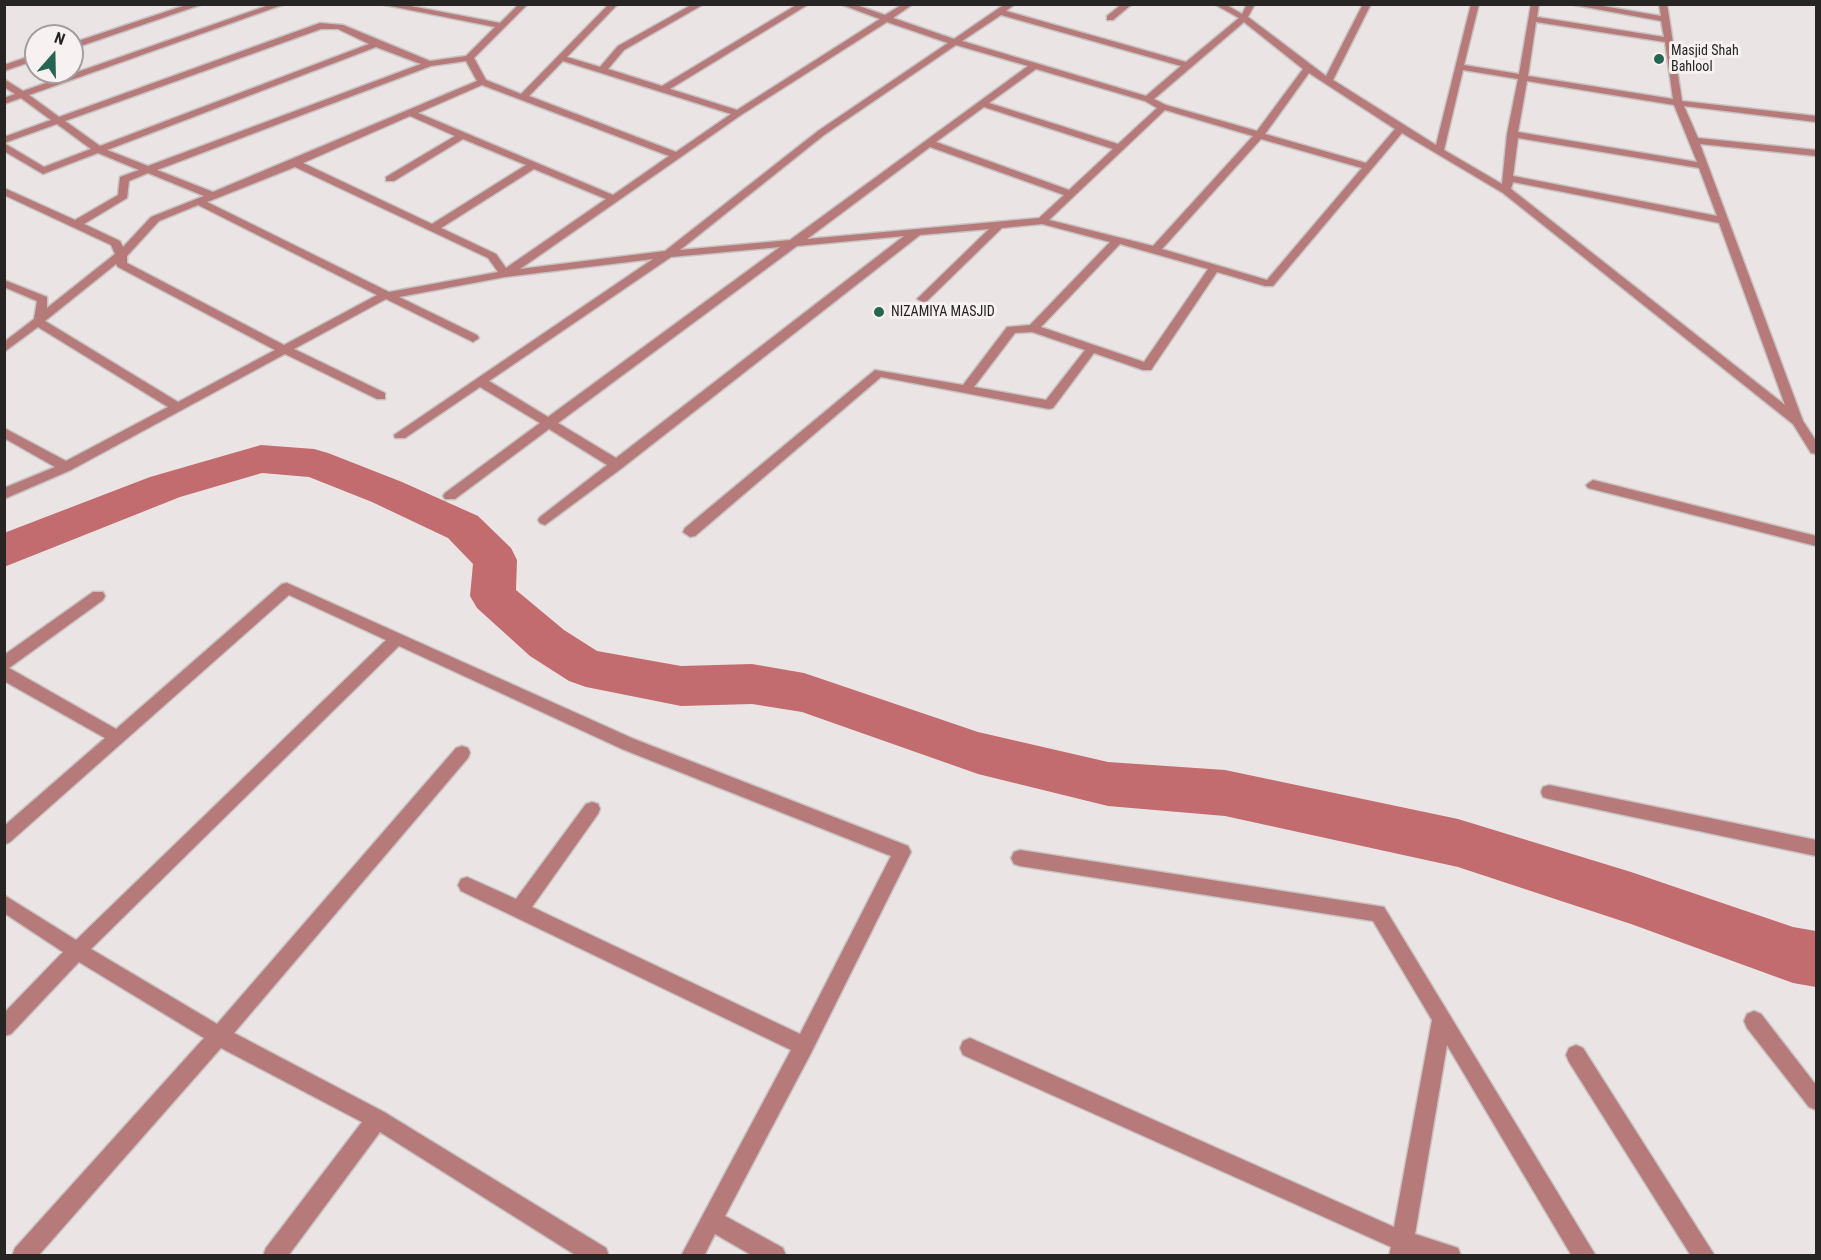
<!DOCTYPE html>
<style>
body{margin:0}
#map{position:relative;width:1821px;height:1260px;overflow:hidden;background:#ebe4e4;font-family:"Roboto Condensed",sans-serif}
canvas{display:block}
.frame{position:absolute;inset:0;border:6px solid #272524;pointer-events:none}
.north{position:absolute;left:24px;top:24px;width:60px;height:60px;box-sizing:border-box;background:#f8f1f1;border:2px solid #a49f9f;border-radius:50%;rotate:20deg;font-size:16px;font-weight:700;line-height:24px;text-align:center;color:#272524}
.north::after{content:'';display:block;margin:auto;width:21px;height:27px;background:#266552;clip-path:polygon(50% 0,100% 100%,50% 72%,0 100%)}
</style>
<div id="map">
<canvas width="1821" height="1260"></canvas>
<div class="frame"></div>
<div class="north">N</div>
</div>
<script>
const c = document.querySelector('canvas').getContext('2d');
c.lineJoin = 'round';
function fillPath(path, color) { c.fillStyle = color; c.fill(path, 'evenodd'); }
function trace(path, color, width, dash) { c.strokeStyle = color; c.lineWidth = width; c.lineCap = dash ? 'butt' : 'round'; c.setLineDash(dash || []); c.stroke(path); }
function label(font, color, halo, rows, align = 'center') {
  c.font = font + ' "Roboto Condensed",sans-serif'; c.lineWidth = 6; c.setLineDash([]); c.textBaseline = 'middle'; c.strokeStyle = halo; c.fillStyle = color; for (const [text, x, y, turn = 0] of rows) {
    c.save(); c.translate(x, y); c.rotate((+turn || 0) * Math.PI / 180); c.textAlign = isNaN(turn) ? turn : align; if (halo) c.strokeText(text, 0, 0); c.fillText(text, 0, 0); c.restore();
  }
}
fillPath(new Path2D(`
 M261,445l53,4 14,4 74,29 76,34 33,32 6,12 -1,30 48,40 33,21 84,15 71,-2 52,9 174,59 130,30 117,8 233,49 173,53 162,55 23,4v56l-23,-4 -162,-59 -173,-57 -233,-51 -117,-10 -130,-32 -176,-62 -50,-8 -71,2 -95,-19 -17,-6 -39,-25 -53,-48 -7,-12 3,-32 -25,-26 -76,-36 -63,-25 -47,-4 -82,24 -176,70v-34l146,-56z`), '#c26c6f');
const minor = new Path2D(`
 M189,4h14l-131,45v-6z
 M272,4h13l-256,91 30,22 261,-94 23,2 87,36 36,-5 29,-29 -115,-23h20l100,19 19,-19h9l-54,54 12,22 35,14 88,-90h9l-51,53 33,10 18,-21 75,-42h11l-80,46 -16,19 54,17 136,-82h11l-139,85 67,21 143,-91 -40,-15h13l32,11 18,-11h10l-20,14 61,21 51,-35h10l-9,7 180,51 53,-44 -25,-14h11l17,10 5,-10h8l-7,13 78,59 37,-72h8l-38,76 103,65 35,-141h8l-15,61 55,9 12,-70h8l-2,13 127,20 -3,-16 -92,-17h22l70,12 -2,-12h8l15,97 134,15v6l-132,-16 14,32 118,12v6l-116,-12 103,277 13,20v13l-5,-1 -18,-29 -290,-231 -101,-60 -129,153h-8l-48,-14 -66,98h-8l-49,-17 -41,55 -4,1 -168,-32 -186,159 -5,1 -7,-5 2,-4 190,-158 88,15 44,-58 23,-2 80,-83 -68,-18 -40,4 -75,73 -4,1 -6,-3 2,-2 70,-68 -69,6 -298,233 -77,57 -5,-2 -2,-3 2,-3 67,-52 -58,-36 -94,70h-10l-2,-3 2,-3 95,-70 -60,-36 -75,51h-10l-1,-3 259,-176 -148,18 -106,20 78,38 2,3 -6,4 -87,-43 -92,50 91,44v6h-8l-92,-45 -214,116 -67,29v-11l51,-21 -51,-29v-10l62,33 102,-54 -130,-80 -34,25v-10l30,-23 3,-18 -33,-14v-7l43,17v11l68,-54 -4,-9 -107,-50v-7l71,32 43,-25 2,-18 19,-7 -41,-17 -55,21 -39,-23v-8l40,24 47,-18 -34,-25 -53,19v-6l47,-17 -30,-22 -17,6v-6l11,-4 -11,-7v-8l19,12zM1001,15l180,51 -35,30 -184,-55zM887,22l61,21 -130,88 -153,120 -145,18 221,-154zM1244,22l59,47 -46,62 -91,-26 -12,-6zM1536,22l129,20 8,57 -145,-23zM321,29h17l31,15 -269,102 -35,-25zM956,45l72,21 -238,174 -110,10 144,-115zM376,47l45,17 -273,102 -41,-16zM466,61l11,20 -264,111 -56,-22 274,-104zM563,61l168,53 -55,38 -147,-56zM1036,69l109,32 12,7 -39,36 -129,-41zM1463,70l55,9 -11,55 -5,50 -58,-34zM1309,73l86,56 -29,34 -101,-29zM1527,81l147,24 23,57 -179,-30zM482,85l187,71 -56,39 -195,-82zM984,107l129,42 -44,41 -133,-48zM1165,110l88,26 -100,110 -104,-26zM410,116l45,20 -69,41v4h8l69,-42 63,26 -94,59 -129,-61zM1518,138l181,30 18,48 -204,-40zM1261,139l101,29 -95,112 -105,-31zM930,147l134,48 -25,23 -232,21zM295,167l193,91 10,14 -109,20 -182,-90zM534,169l72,30 -100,69 -10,-14 -55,-26zM148,173l56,23 -53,21 -28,30 -3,-6 -36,-17 43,-26 2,-17zM1513,182l206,41 66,182 -274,-216zM198,205l179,90 -93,50 -157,-82v-7l32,-35zM904,236l-288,222 -58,-35 239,-177zM1120,244l88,25 -64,93 -103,-35zM780,247l-232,170 -59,-36 182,-124zM116,264l2,3 157,83 -97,52 -133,-81zM1032,332l53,18 -39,50 -72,-13 41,-54z
 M1122,4h10l-19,16h-6v-4z
 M36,54v6l-32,11v-6z
 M1593,480l223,56v10l-228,-58 -2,-3z
 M287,583l347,156 274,107 3,6 -3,6 -97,195 -86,163 58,32 3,8h-33l-38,-22 -11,22h-23l110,-206 -330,-159 -3,-6 3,-6 6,-2 49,22 70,-95 6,-2 6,2 2,5 -2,5 -66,93 268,127 91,-178 -269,-107 -223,-103 -308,303 126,75 239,-276 6,-2 6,2 2,5 -2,5 -234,275 150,79 222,136 3,8h-32l-197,-124 -92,124h-25l3,-8 96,-126 -141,-74 -183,208h-26l3,-8 189,-210 -125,-76 -68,72 -7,2v-23l59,-61 -59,-39v-18l72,45 310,-300 -97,-45 -279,247 -6,3v-19l101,-88 -101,-57v-26l89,-63h10l2,4 -2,4 -94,68 107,61 166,-145z
 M1549,785l267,55v16l-267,-57 -6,-2 -2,-5 2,-5z
 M1020,850l364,57 212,349h-24l-125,-211 -32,189 43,14 3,8h-72l2,-9 -428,-192 -3,-7 3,-7 7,-3 424,189 38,-207 -59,-99 -353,-55 -6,-2 -3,-6 3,-6z
 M1754,1011l7,3 55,71v25l-7,-3 -62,-79 -3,-7 3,-7z
 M1576,1045l7,3 132,208h-24l-122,-194 -3,-7 3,-7z`);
trace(minor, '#c8c2c1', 3);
fillPath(minor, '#b77a7b');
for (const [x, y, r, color] of [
 [1659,59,6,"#266552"],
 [879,312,6,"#266552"]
]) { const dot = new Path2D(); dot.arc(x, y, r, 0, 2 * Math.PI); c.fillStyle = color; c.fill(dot); trace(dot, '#f8f1f1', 2); }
label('14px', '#272524', '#f8f1f1', [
 ["Masjid Shah",1671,51],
 ["Bahlool",1671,67],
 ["NIZAMIYA MASJID",891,312]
], 'left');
</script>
